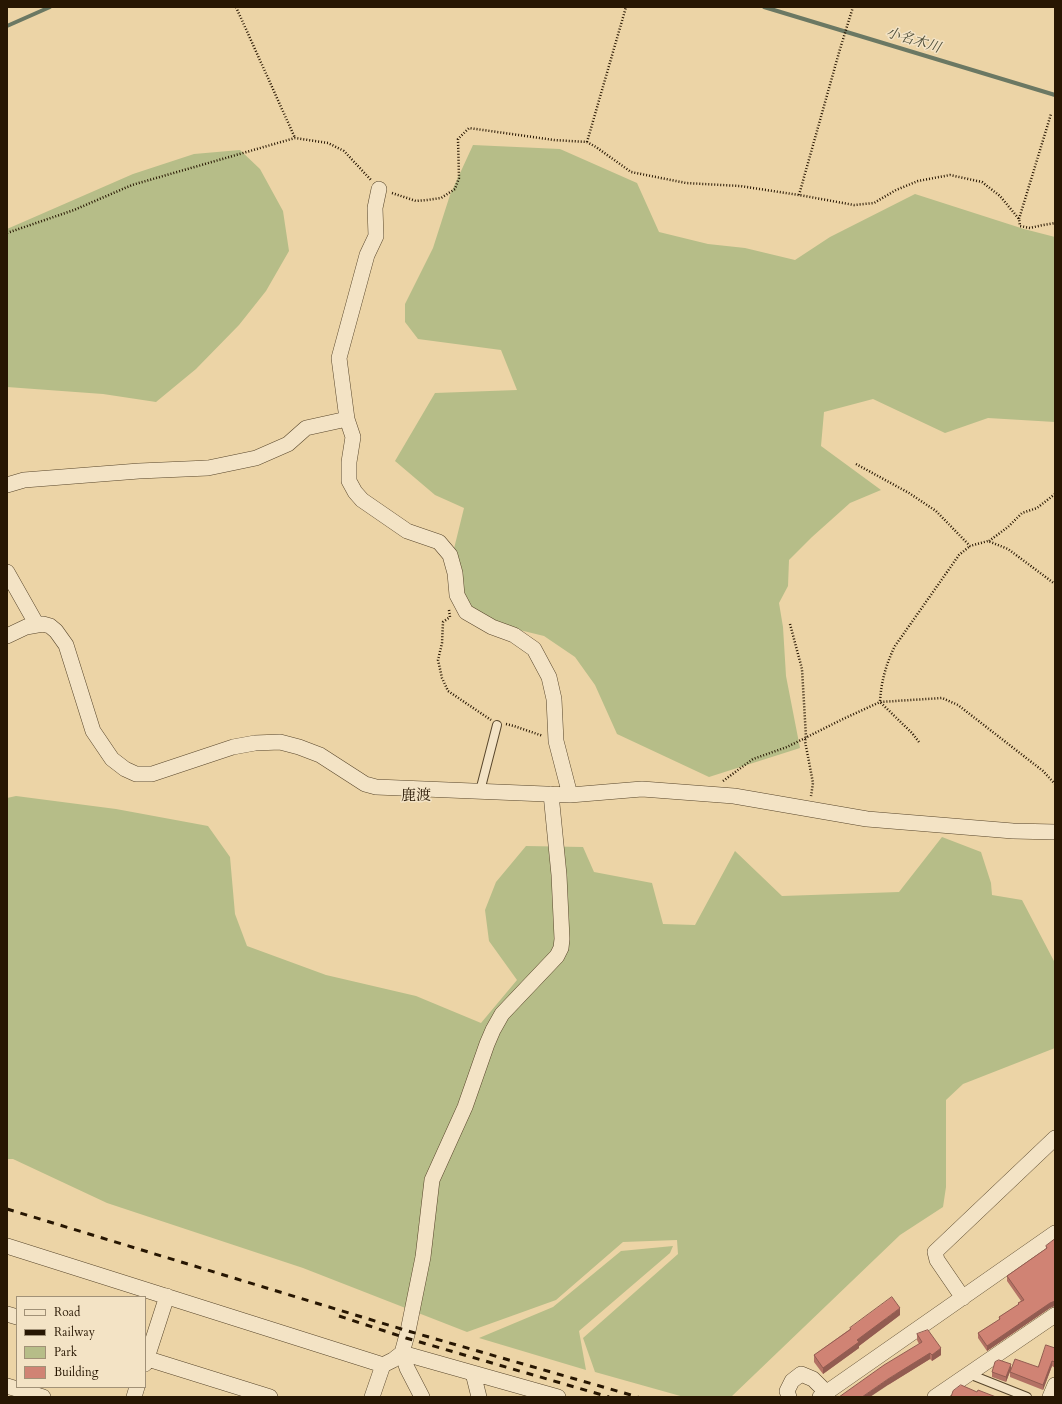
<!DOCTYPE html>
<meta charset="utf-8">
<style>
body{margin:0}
#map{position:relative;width:1062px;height:1404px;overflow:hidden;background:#ecd4a6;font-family:Cardo,serif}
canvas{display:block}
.frame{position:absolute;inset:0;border:8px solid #271602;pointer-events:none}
.legend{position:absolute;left:16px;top:1296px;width:130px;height:92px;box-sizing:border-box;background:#f3e3c5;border:1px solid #a19177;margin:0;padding:5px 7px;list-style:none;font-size:12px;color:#271602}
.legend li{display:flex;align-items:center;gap:8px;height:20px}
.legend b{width:20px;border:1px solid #a19177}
</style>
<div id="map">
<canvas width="1062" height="1404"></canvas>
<div class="frame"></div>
<ul class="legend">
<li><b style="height:5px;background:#f3e3c5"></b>Road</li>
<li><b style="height:5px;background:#271602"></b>Railway</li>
<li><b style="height:11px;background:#b6bd88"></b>Park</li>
<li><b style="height:11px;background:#d08374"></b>Building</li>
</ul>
</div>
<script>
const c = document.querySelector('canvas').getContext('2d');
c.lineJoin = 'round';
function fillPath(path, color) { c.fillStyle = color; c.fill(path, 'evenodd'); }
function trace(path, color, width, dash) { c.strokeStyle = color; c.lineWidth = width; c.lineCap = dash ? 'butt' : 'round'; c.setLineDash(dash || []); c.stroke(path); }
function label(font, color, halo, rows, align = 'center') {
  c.font = font + ' Cardo,"Noto Serif JP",serif'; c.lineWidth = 3; c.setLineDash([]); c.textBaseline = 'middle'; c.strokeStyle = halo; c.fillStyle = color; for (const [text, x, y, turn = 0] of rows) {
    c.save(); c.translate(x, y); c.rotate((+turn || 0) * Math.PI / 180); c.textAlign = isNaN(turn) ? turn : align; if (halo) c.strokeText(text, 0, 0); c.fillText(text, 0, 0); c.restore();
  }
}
fillPath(new Path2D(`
 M473,145l87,4 77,34 22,49 49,12 37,4 50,12 35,-23 85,-43 109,35 31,8v185l-67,-4 -43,15 -72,-34 -49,13 -3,34 60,44 -31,13 -38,34 -23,23 -1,26 -9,17 4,24 3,49 14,72 -91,29 -92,-43 -22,-49 -20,-28 -31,-21 -53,-13 -39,-21 -4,-29 16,-65 -29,-13 -40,-34 40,-68 82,-3 -16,-40 -83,-11 -13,-17v-18l28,-56 17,-53z
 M240,150l20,19 23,42 6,40 -23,40 -27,34 -43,44 -40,33 -53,-8 -96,-7v-158l126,-55 61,-20z
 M16,796l100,13 92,17 22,31 5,57 12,32 79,29 90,21 65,27 36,-43 -28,-39 -4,-31 11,-28 30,-36 57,1 11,25 58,11 11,41 32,1 40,-74 47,45 117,-4 43,-55 39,15 10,31 1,12 30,5 33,63v85l-92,36 -17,16v87l-3,20 -43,28 -169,162h-47l-89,-25 -12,-34 95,-84 -1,-14 -54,2 -67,58 -89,32 -164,-64 -196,-65 -94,-44h-6v-361z
 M673,1246l-3,7 -91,78 7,39 -107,-32 74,-31 68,-56z`), '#b6bd88');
trace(new Path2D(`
 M764,7l291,88
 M7,26l43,-19`), '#6b7863', 4);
const service = new Path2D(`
 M480,791l17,-66
 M969,1374l58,23`);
const minor = new Path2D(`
 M379,189l-4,19 1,28 -9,19 -28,103 8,61 6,18 -4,25v19l6,11 7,8 45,31 32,11 11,13 5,18 2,22 9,17 26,15 22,8 20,14 15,28 5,22 2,42 14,54
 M7,485l17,-5 115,-9 69,-3 48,-10 32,-14 18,-16 41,-9
 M7,572l30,53
 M7,636l19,-9 17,-3 7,2 6,5 10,14 27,86 19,28 13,10 11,5h16l81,-27 22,-4 25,-1 19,5 21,8 45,29 11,3 194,8 72,-6 92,7 133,23 146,12 42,1
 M7,1246l376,119 10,-5 9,-7 6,-22 15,-74 9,-77 33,-73 22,-63 6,-14 9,-16 55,-58 4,-8 1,-9 -3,-64 -8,-81
 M963,1298l-26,-38 -2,-8 120,-114
 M7,1314l10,3
 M402,1353l156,44
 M402,1353l5,15 15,29
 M145,1358l125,39
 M145,1364l22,-68
 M473,1373l6,24
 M7,1386l36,11
 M134,1397l3,-10
 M372,1397l11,-32
 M789,1397l-2,-6 5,-10 9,-7 12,5 14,14
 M820,1397l235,-164
 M935,1397l120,-82
 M1050,1397l5,-12`);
trace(service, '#58462b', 10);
trace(minor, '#58462b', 16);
trace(new Path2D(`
 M236,7l59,131
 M587,142l39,-135
 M392,193l24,8 11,-1 14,-2 14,-9 4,-11 -1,-39 11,-11 85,12 33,2 9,5 35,25 55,11 54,3 59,9 55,10 20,-2 22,-13 22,-9 32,-6 32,7 18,14 19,23 1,7 10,2 13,-3 12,-2
 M799,195l41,-146 13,-42
 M1019,219l32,-105
 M7,233l67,-23 58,-25 163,-47 33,5 16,8 27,29
 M856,464l53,29 27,18 34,35 18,-5 20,8 47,35
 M989,541l19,-14 14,-14 15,-5 18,-14
 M449,610l1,7 -7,5 -1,21 -4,17 4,18 6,13 43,29
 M790,624l12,45 4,68 -1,4 8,42 -2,13
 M506,724l8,2 29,10
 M919,742l-7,-9 -32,-31c1,-20 6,-38 15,-56l64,-91 11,-9
 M723,781l30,-22 34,-12 54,-27 39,-18 62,-4 16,7 85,66 12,13`), '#271602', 2.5, [1, 2]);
trace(service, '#f3e3c5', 8);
trace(minor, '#f3e3c5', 15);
trace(new Path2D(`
 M7,1209l401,122 230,66
 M339,1316l67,22 203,59`), '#271602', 3, [7, 7]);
fillPath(new Path2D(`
 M1055,1239v67l-5,2 -63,43 -9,-13v-5l21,-13v-3l19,-12v-2l3,-2 -14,-20v-5l39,-27v-3z
 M900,1315l-41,31v2l-36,26 -9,-12v-7l36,-26v-1z
 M917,1334l24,21 -9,6 -2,-2 -42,26 31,-41 -2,-4z
 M1055,1348v20l-3,-2 -9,24 -33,-13v-5l28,-5z
 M1011,1369l-5,13 -14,-5v-5z`), '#b37164');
fillPath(new Path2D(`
 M1054,1301v5l-4,2 -63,43v-5l63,-43z
 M900,1308v7l-41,31v2l-36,26v-6l34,-28z
 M941,1348v7l-9,6v-6z
 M930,1353v6l-42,26 -18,12h-8l26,-18z
 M1052,1361v5l-9,24v-5z
 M1011,1364v5l-5,13v-5z`), '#925c51');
const building = new Path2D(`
 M1055,1239v62l-5,2 -63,43 -9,-13 22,-14 -1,-2 20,-13 -1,-1 6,-3 -17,-24 40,-28 -1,-2z
 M892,1297l8,11 -43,32 2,2 -36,26 -9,-13 37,-26 -1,-1z
 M928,1330l13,18 -9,7 -2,-2 -42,26 -26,18h-23l45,-32 38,-23 -5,-8z
 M1046,1345l9,3v14l-3,-1 -9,24 -33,-13 5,-13 23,8z
 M999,1360l12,4 -5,13 -14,-5 3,-10z
 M961,1385l16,7 1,-2 18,7h-45l2,-6z`);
fillPath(building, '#d08374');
trace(building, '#925c51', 1);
label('italic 14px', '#4f4f3a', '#f3e3c5', [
 ["小名木川",913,41,17]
]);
label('15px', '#271602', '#f3e3c5', [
 ["鹿渡",416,797]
]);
</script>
